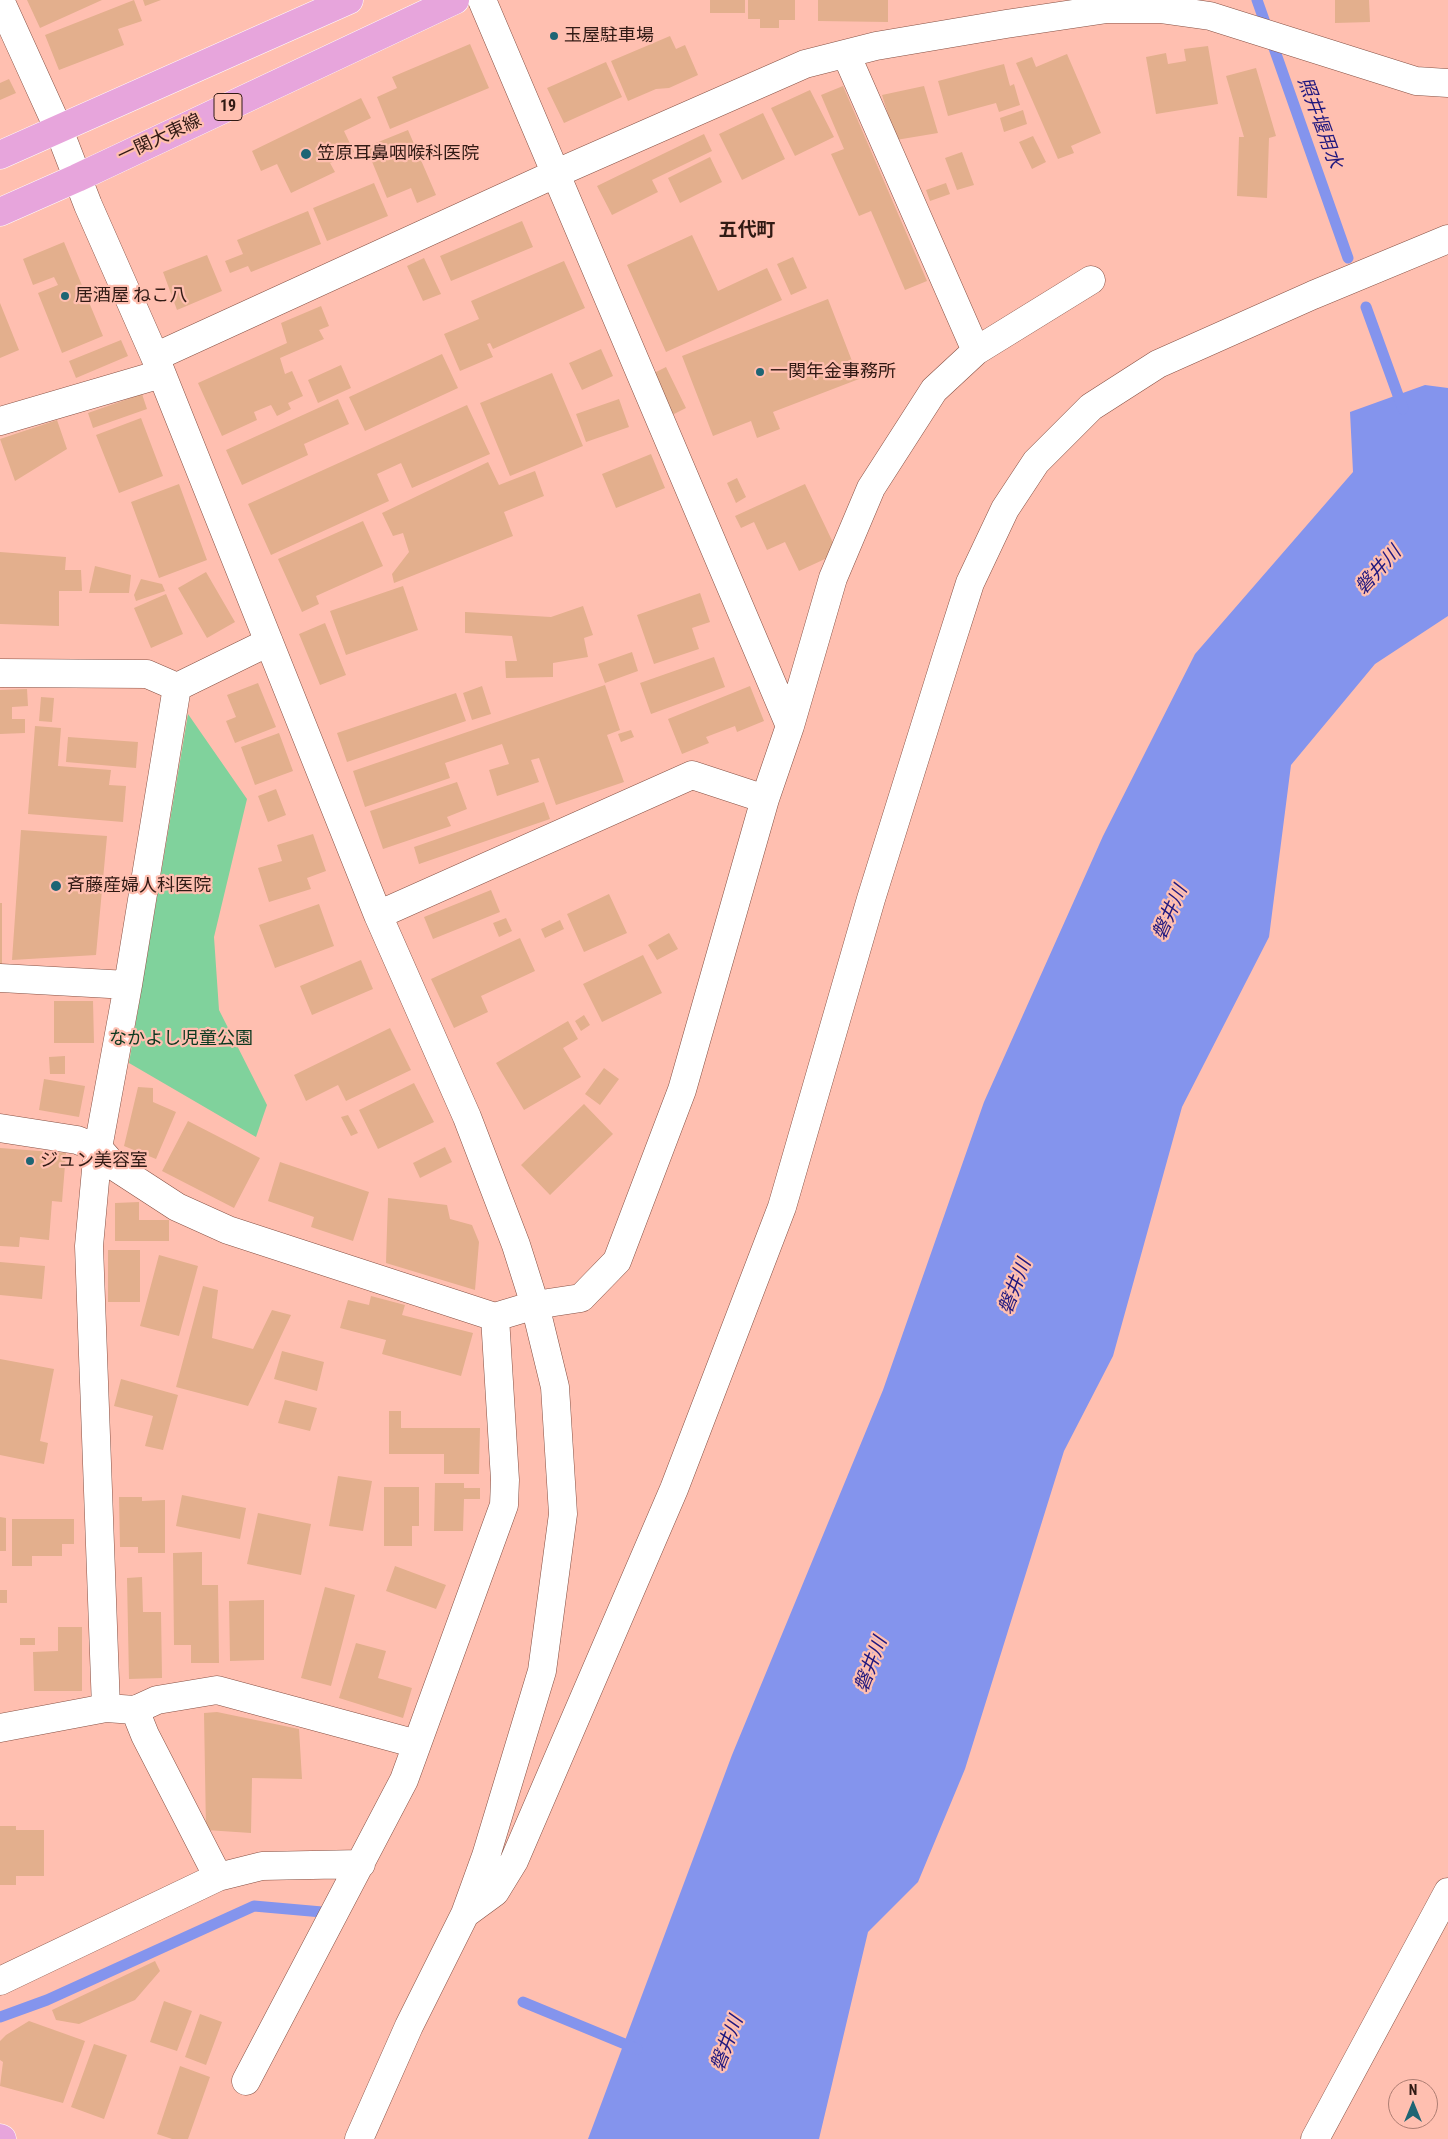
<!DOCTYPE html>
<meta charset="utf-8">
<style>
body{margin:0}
#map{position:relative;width:1448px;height:2139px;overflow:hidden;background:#ffbfb0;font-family:"Roboto Condensed",sans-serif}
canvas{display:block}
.north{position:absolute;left:1388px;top:2079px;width:50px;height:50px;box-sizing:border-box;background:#ffbfb0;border:1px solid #ad7d72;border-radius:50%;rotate:0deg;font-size:14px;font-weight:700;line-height:20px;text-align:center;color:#311a14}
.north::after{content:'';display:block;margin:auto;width:18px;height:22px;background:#1e6574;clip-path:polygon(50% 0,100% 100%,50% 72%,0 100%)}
</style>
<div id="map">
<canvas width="1448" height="2139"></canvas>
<div class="north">N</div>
</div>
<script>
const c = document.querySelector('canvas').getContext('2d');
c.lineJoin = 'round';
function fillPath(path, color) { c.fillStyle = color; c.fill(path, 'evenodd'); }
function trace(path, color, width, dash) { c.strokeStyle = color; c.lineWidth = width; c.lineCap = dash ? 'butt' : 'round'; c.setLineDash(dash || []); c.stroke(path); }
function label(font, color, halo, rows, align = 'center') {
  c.font = font + ' "Roboto Condensed","Noto Sans JP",sans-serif'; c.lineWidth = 4.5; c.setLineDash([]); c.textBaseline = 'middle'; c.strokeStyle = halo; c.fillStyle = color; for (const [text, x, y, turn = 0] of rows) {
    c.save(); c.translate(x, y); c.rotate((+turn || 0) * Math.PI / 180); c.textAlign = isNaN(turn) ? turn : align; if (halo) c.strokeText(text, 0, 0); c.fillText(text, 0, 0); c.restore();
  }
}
fillPath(new Path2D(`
 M188,714l59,85 -33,138 5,73 48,95 -11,32 -127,-74z`), '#80d29c');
fillPath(new Path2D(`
 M1425,385l23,3v228l-73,48 -84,101 -22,172 -87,170 -69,249 -49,95 -99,318 -47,113 -50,50 -49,207h-231l144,-384 151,-365 101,-288 119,-266 92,-182 158,-182 -3,-60z`), '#8494ed');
trace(new Path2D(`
 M1257,0l91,258
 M1366,307l37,102
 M523,2002l114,47
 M0,2017l47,-17 207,-94 68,6`), '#8494ed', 11);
fillPath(new Path2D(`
 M27,0h75l-62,28z
 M134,0l8,21 -24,8 6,16 -65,25 -14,-35z
 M143,0h18l-16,6z
 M710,0h35v13h-35z
 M748,0h47v20h-16v8h-19v-9h-12z
 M818,0h70v22l-70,-1z
 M1335,0h34l1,22 -35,1z
 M670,36l6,13 9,-4 13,30 -29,13 -13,1 -28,12 -17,-40z
 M470,44l19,44 -99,41 -13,-32 20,-9 -5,-11z
 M1208,46l10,58 -62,10 -10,-57 20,-4 2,11 18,-3 -2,-12z
 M1067,54l34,79 -30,13 3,7 -16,6 -42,-96 16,-6 4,10z
 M606,62l16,35 -58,26 -17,-35z
 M1004,64l6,22 4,-2 6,21 -21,7 -3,-9 -48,13 -10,-35z
 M1256,68l20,68 -7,2 -2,60 -30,-2 2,-59h5l-18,-61z
 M9,79l7,14 -16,7v-17z
 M843,86l84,195 -22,9 -34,-79 -12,5 -28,-62 13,-5 -23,-54z
 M924,86l14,47 -42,7 -14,-45z
 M810,90l24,47 -39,19 -24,-48z
 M361,98l10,20 -27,13 10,21 -24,11 5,9 -44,21 -14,-29 -16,7 -9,-20z
 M1023,110l4,14 -23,8 -4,-14z
 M763,113l22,46 -43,21 -23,-46z
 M408,130l28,65 -19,8 -6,-15 -24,10 -21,-51z
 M704,134l8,17 -60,29 6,12 -46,23 -15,-29z
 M1033,136l13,26 -14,7 -13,-27z
 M962,152l12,33 -17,5 -12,-32z
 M710,157l12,25 -42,21 -12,-25z
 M374,183l14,33 -61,25 -14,-33z
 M946,183l4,11 -20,7 -4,-11z
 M308,211l13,33 -70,28 -3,-6 -18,7 -5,-12 18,-7 -6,-14z
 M522,221l11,26 -82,34 -11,-25z
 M692,235l26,56 49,-23 15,32 -116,52 -39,-87z
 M64,242l39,94 -41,17 -24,-60 20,-8 -4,-8 -21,8 -10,-26z
 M207,255l15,36 -45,19 -14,-38z
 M793,257l14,31 -16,7 -14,-31z
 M424,258l17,36 -18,7 -16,-35z
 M564,261l21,47 -92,41 -3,-6 -3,1 6,13 -33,14 -16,-37 35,-15 -8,-18z
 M828,299l31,80 -86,33 7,17 -23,9 -6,-17 -38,15 -31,-80z
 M0,303l19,47 -19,8z
 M321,306l8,20 -10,4 5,9 -44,19 5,16 7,-3 11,25 -15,7 3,6 -14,7 -6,-11 -17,7 3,8 -35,16 -24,-53 89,-40 -6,-20z
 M121,340l7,16 -52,22 -7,-17z
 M601,349l12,27 -31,14 -13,-27z
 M442,354l16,34 -93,43 -16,-34z
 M341,365l10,23 -33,15 -10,-23z
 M666,367l20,41 -14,7 -20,-41z
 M552,373l31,73 -73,30 -30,-73z
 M142,394l5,15 -54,19 -5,-15z
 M338,399l11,25 -45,20 4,11 -66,30 -16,-35z
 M619,399l10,28 -43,15 -10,-28z
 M467,405l23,49 -78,34 -11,-25 -24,11 12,27 -118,54 -23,-51z
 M141,418l22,58 -44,17 -23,-58z
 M57,420l10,29 -52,32 -15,-42z
 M651,454l14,34 -49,20 -14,-34z
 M488,462l11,23 36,-14 9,25 -40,16 9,24 -119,47 -2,-9 17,-22 -6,-19 -10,3 -11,-23z
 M737,478l9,19 -10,6 -9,-20z
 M179,484l28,76 -48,18 -28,-76z
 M805,484l33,69 -39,18 -14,-29 -18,8 -13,-28 -13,6 -6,-12z
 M363,521l20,45 -67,30 3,8 -17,8 -24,-53z
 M0,552l66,5 -1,13h16l1,21h-23v35l-59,-2z
 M95,566l36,9 -2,18h-40z
 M206,572l29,50 -28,16 -29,-50z
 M141,579l21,5 3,7 -29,10 -2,-6z
 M403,586l15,44 -72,25 -16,-44z
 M700,593l10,29 -18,6 7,21 -45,15 -17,-49z
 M166,594l17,40 -32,14 -17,-40z
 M583,606l10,29 -9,3 4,19 -35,6v14l-47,1 -1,-17h12l-5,-25 -47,-3v-21l86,5z
 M325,623l21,52 -26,10 -21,-51z
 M632,652l6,19 -33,12 -7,-19z
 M714,657l11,30 -74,27 -11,-31z
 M258,683l18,44 -41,16 -9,-22 10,-4 -9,-22z
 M605,685l15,45 -13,5 17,47 -68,23 -17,-47 -8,2 8,22 -42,14 -8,-26 20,-6 -7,-20 -57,19 5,15 -85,29 -12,-36z
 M482,686l9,28 -19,6 -9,-27z
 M750,686l14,35 -27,11 -2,-6 -29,11 3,6 -27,11 -14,-35z
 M27,689l1,17 -16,1v12h13v14l-25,1v-44z
 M456,693l10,28 -119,41 -10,-29z
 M41,697l13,1 -2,24 -13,-1z
 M35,726l26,2 -3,38 53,4 -2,15 17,1 -3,36 -95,-8z
 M631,730l3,7 -13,5 -3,-8z
 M279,733l14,38 -38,14 -14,-38z
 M68,737l70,5 -2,26 -70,-6z
 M457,782l10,27 -20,8 4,9 -68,23 -13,-38z
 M276,789l10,26 -18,7 -10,-26z
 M544,802l6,17 -131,45 -5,-17z
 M21,830l86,6 -11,119 -84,5z
 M313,834l13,37 -19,7 4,11 -42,13 -11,-34 24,-7 -5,-16z
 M491,890l9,22 -67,27 -9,-22z
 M609,894l18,39 -43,19 -17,-38z
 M0,903h2v62h-2z
 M319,904l15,42 -59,22 -16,-43z
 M506,918l6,13 -13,6 -6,-14z
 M560,920l4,9 -19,9 -4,-9z
 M669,933l9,16 -21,11 -9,-15z
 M520,938l15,33 -54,25 7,16 -34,16 -23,-49z
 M643,955l19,38 -60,29 -19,-38z
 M361,960l12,29 -61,26 -12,-29z
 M54,1001h39l1,42h-40z
 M584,1015l6,10 -9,6 -6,-10z
 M568,1021l10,18 -15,9 18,29 -57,33 -28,-47z
 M390,1028l21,42 -65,31 -8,-16 -32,16 -12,-26z
 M65,1056v18h-15l-1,-17z
 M604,1068l15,11 -19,26 -15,-11z
 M44,1079l41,7 -6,31 -40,-7z
 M414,1083l20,39 -56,27 -19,-39z
 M138,1087l15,1v14l23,10 -20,47 -32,-13z
 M584,1104l29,30 -63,61 -29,-30z
 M348,1115l10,18 -7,3 -10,-19z
 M188,1121l72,37 -26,50 -72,-37z
 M445,1147l7,15 -32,16 -7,-15z
 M0,1148l66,5 -4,49 -10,-1 -3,39 -29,-3 -1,10 -19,-1z
 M280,1162l89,30 -16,49 -42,-14 3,-10 -46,-16z
 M388,1198l59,7 3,14 22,6 7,17 -4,48 -89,-27z
 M139,1202v18h30v21h-54v-38z
 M108,1250h32v52h-32z
 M159,1255l39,11 -19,70 -39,-10z
 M0,1262l45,4 -3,33 -42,-4z
 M203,1286l15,4 -6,48 41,11 19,-39 19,5 -43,91 -72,-19z
 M371,1296l34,9 -3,10 71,18 -12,43 -79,-22 4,-14 -46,-12 8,-28 21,5z
 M282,1351l42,11 -7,29 -43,-12z
 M0,1359l54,10 -14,72 8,2 -4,21 -44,-9z
 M121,1379l57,16 -15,55 -18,-4 8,-30 -39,-10z
 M285,1400l32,8 -7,23 -32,-8z
 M389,1411h12v17h79l-1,46h-35v-20h-55z
 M338,1476l34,5 -9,50 -34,-5z
 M435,1483h29v5h16v11h-16l-1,32h-29z
 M384,1487h35v39h-7v20h-28z
 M182,1495l64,13 -6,31 -64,-13z
 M119,1497h23v4l23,-1v53h-27v-6h-18z
 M258,1513l53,11 -10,51 -54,-11z
 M0,1517l6,1v33h-6z
 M12,1519h62v25h-12v12h-30v10h-20z
 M202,1552v33h16l1,78h-28v-18h-17l-1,-92z
 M395,1566l51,19 -10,24 -50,-18z
 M142,1577l1,35h18l1,66 -33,1 -2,-101z
 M325,1587l30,8 -24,91 -30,-8z
 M0,1590h7v13h-7z
 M264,1600v60l-34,1 -1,-60z
 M58,1627h24v64h-48l-1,-39 25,-1z
 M20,1638h15v7h-15z
 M356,1643l30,8 -8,27 34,10 -9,30 -64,-20z
 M217,1712l82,17 3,50 -50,-1 -1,55 -45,-3 -2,-117z
 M0,1826h16v4h28v46h-28v9h-16z
 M155,1961l5,10 -25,29 -56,24 -23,-4 -4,-10z
 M164,2001l28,10 -15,40 -27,-9z
 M200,2014l22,8 -16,43 -21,-8z
 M29,2021l56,20 -22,62 -63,-17 3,-24 -3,-2v-19l6,-6z
 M94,2044l33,11 -23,64 -33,-12z
 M180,2066l30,11 -22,62h-16l-15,-5z`), '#e3af8d');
const minor = new Path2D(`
 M0,0l59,130 29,75 67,152 223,558 89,202 49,128 19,60 20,82 8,127 -21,157 -56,185 -13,36 -8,22 -56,112 -50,113
 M482,0l308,726
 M846,54l130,297
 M155,357l402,-184 248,-109 71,-18 130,-22 101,-15h53l50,7 206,65 32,2
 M0,421l161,-47
 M0,673l147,1 30,13
 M378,915l314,-140 73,24
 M0,978l128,7
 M0,1128l77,12 21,8 16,18 63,41 51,23 267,87 40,-12 46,-7 36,-37 65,-171 83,-291 25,-73 43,-148 38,-90 63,-98 42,-39 115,-71
 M106,1708l-17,-462 9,-98 30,-163 49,-298 92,-45
 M135,1710l10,25 73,142
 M0,1728l106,-20 29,2 22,-10 60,-10 200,54
 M465,1914l30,-22 19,-31 160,-372 108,-282 89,-308 77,-247 22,-69 35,-74 31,-47 55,-55 67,-43 155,-69 135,-56
 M0,1981l218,-104 44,-11 99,-2
 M246,2081l158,-301 100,-275 1,-25 -10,-163
 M1315,2139l133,-247`);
const major = new Path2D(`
 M0,155l349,-155
 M0,212l77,-34 378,-178
 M0,2138l2,1`);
trace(minor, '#865043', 29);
trace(major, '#fff', 29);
trace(minor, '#fff', 28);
trace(major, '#e7a5dc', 28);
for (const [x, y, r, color] of [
 [554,36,5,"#1e6574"],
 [306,154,6,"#1e6574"],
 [65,296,5,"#1e6574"],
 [760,372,5,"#1e6574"],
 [56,886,6,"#1e6574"],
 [30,1161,5,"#1e6574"]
]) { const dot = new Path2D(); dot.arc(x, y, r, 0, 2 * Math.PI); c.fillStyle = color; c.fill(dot); trace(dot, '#ffbfb0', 2); }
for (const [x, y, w] of [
 [228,107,28]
]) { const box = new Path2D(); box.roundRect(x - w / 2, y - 13.5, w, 27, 4); c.fillStyle = '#ffbfb0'; c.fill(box); trace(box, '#311a14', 1); }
label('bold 16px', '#311a14', null, [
 ["19",228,107]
]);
label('18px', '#311a14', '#ffbfb0', [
 ["玉屋駐車場",564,36],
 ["笠原耳鼻咽喉科医院",317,154],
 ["居酒屋 ねこ八",75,296],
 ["一関年金事務所",770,372],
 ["斉藤産婦人科医院",67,886],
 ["ジュン美容室",40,1161]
], 'left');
label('18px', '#311a14', '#ffbfb0', [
 ["一関大東線",160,139,-25]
]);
label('18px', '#0c381f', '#ffbfb0', [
 ["なかよし児童公園",181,1039]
]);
label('italic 19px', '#1f177e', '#ffbfb0', [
 ["照井堰用水",1319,123,70],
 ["磐井川",1379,571,-48],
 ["磐井川",1171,913,-66],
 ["磐井川",1016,1287,-69],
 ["磐井川",872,1665,-69],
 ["磐井川",728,2044,-69]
]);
label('bold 19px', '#311a14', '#ffbfb0', [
 ["五代町",747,231]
]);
</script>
